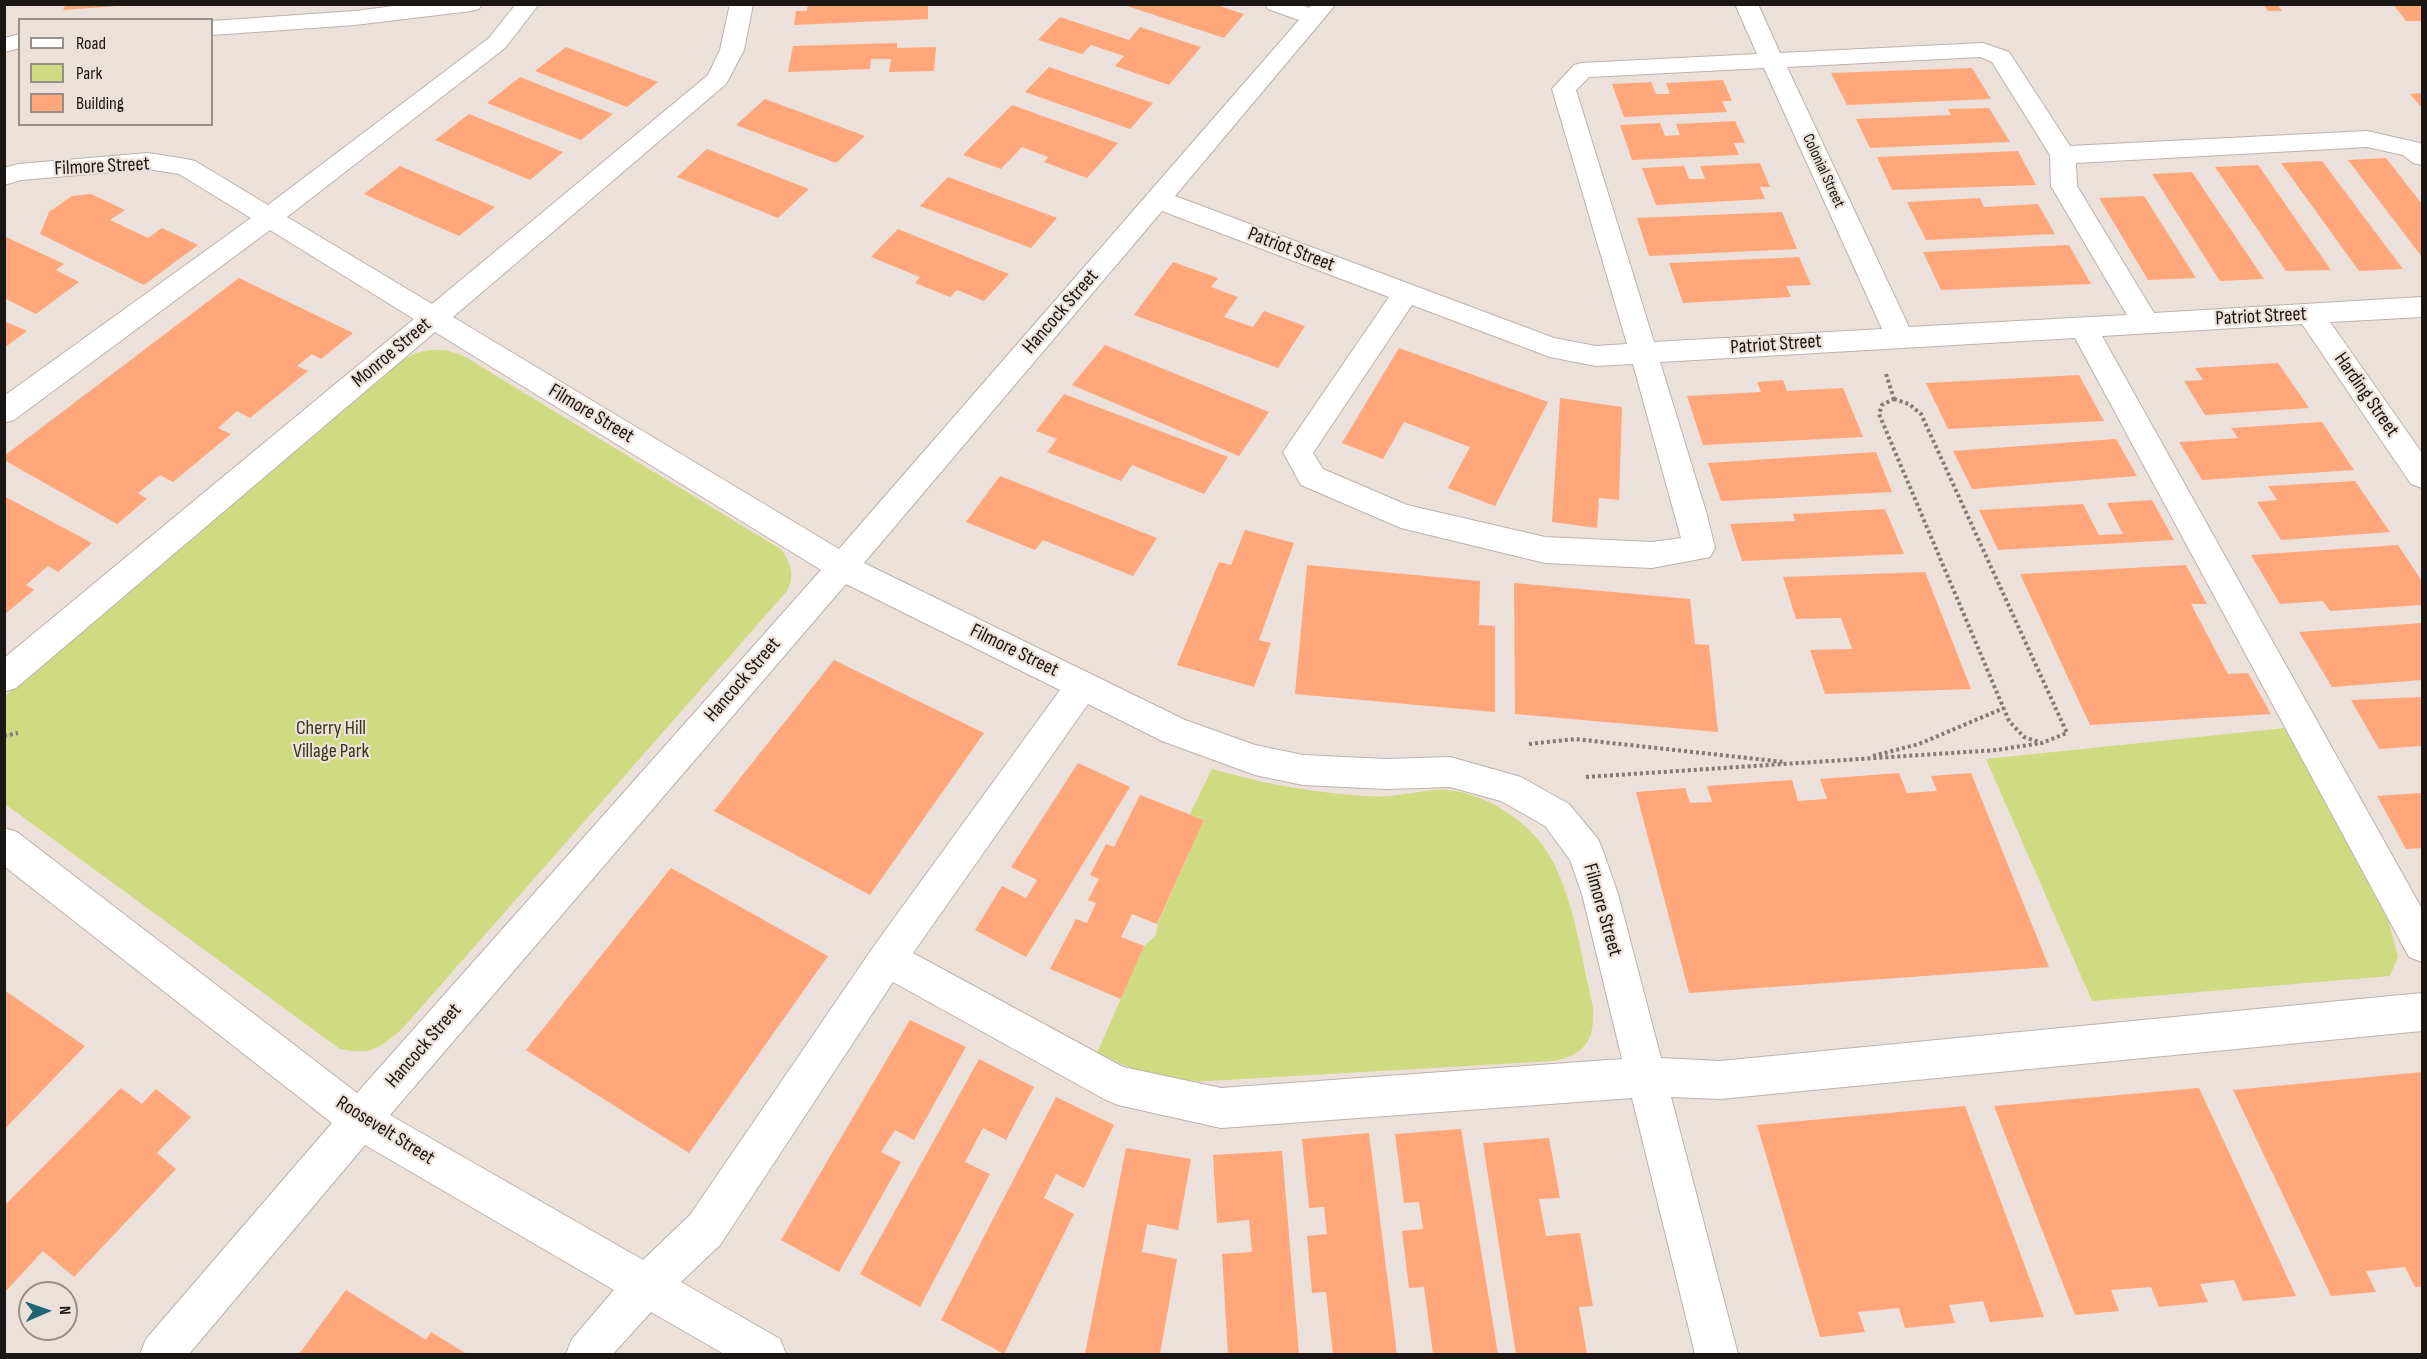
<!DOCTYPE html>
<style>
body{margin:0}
#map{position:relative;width:2427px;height:1359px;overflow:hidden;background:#ece0da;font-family:"Sofia Sans Condensed",sans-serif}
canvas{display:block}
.frame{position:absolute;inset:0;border:6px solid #1a1614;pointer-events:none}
.legend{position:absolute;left:18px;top:18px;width:195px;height:108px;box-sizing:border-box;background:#ece0da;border:2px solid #988f8b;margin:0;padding:8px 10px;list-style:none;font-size:18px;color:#1a1614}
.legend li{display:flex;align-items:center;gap:12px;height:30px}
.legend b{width:30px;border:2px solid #988f8b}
.north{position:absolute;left:18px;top:1281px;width:60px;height:60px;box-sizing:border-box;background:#ece0da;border:2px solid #988f8b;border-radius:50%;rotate:88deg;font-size:16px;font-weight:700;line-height:24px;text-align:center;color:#1a1614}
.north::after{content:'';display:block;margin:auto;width:21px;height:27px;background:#1d6674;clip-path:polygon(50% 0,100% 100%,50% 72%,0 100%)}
</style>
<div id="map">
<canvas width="2427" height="1359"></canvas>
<div class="frame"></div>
<ul class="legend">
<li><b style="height:8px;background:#fff"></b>Road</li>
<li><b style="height:16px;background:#cedb81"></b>Park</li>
<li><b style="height:16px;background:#ffa67a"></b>Building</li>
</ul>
<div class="north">N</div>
</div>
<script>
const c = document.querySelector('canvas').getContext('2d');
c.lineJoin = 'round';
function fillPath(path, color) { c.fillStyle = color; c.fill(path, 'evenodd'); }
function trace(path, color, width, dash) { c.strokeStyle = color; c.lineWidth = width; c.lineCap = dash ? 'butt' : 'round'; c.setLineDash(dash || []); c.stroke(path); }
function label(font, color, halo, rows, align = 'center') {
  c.font = font + ' "Sofia Sans Condensed",sans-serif'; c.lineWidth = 4.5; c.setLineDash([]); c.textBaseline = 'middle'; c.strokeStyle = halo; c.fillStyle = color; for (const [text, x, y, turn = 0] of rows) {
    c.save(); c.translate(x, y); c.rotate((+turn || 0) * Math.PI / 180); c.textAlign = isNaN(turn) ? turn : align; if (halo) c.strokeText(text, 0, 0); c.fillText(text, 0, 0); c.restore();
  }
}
fillPath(new Path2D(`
 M430,350h15l17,5 320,195c9,15 13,25 5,41l-385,438c-24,20 -30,26 -62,20l-335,-245v-108l396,-335 15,-8z
 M2285,728l104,194 9,35 -8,19 -298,25 -106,-242z
 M1212,769c46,13 91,22 139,26 13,1 28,2 41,1 18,-2 37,-7 55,-6 39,3 85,33 104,68 24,45 30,99 42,149 2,31 -7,48 -39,54l-363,21 -38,-4 -56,-25 47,-107 12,-11 2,-12 46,-103 -14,-6z`), '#cedb81');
fillPath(new Path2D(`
 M66,4h51v2l-54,4z
 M808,4h120v15l-134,6 2,-14h11z
 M1214,4l30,10 -20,24 -100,-33z
 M2263,4h14l5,7h-14z
 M2393,4h29v17h-16z
 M1060,17l69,23 11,-13 61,20 -32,38 -54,-19 9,-10 -33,-11 -9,9 -44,-14z
 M897,43v5l39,-1 -2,24 -45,1 2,-13h-20l-1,10 -82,3 5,-26z
 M566,47l92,35 -31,25 -92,-36z
 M1049,67l104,36 -23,26 -105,-37z
 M1972,68l19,31 -144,6 -16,-32z
 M520,77l93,37 -32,26 -94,-37z
 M1723,80l9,21h-10l5,11 -103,5 -12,-33 39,-2 5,12h14l-4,-11z
 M2422,93v15l-12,-14z
 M765,99l100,37 -29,27 -100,-38z
 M1012,105l106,38 -31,35 -43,-16 4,-5 -26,-10 -21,22 -38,-14z
 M1989,108l21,34 -140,6 -14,-29 95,-4 -3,-6z
 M469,114l94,38 -33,28 -95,-40z
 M1735,121l10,22h-11l5,12 -107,5 -12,-35 40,-2 5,13 15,-1 -4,-11z
 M707,149l102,40 -31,29 -101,-41z
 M2018,151l18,34 -144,5 -15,-33z
 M2386,158l36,46v53l-74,-97z
 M2322,161l81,108 -44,2 -78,-108z
 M1760,163l10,24h-10l5,12 -109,6 -14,-37 42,-2 5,13h16l-5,-13z
 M2258,165l73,105 -45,1 -71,-104z
 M400,166l95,41 -36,29 -95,-42z
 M2192,172l72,107 -44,2 -68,-107z
 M948,177l109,41 -26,30 -111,-42z
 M91,194l34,16 -15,10 38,18 14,-10 36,17 -54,40 -104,-51 9,-22 23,-16z
 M2144,196l52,82 -48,2 -49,-82z
 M1980,198l4,9 54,-3 17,30 -129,6 -19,-38z
 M1782,212l15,37 -148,7 -12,-38z
 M898,229l111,45 -25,27 -27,-11 -7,7 -35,-14 5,-6 -49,-20z
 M4,236l60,28 -8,6 23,12 -43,32 -32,-16z
 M2069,245l22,39 -150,6 -18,-38z
 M1799,257l12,28 -25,1 5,11 -108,6 -14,-40z
 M1173,262l45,16 -7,9 27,10 -14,20 29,10 11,-16 41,15 -27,42 -144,-53z
 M239,278l114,55 -32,26 -9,-5 -15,12 11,5 -58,47 -13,-7 -19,17 13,6 -58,48 -13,-7 -22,18 9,6 -30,25 -113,-64v-4z
 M4,321l23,10 -23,17z
 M1105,345l164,67 -30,44 -167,-71z
 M1399,348l149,54 -53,104 -47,-18 22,-41 -66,-25 -21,37 -41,-16z
 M2278,363l31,45 -104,7 -21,-34 19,-1 -8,-12z
 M2079,375l25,46 -156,8 -22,-46z
 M1783,380l4,11 56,-3 20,49 -160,8 -16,-49 74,-4 -4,-10z
 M1064,394l164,63 -24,37 -72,-29 -11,16 -74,-29 10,-13 -21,-8z
 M1560,398l62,9 -3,93 -20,-2 -2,30 -45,-6z
 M2322,422l32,48 -152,10 -23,-38 59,-4 -7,-10z
 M2116,439l21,37 -165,13 -19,-38z
 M1876,452l16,40 -171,9 -13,-38z
 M1000,476l157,62 -24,38 -90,-36 -8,10 -69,-28z
 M2355,481l35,51 -109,8 -24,-38 20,-2 -9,-14z
 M4,496l88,47 -34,29 -10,-6 -22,19 8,5 -30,25z
 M2152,500l22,40 -176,10 -19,-40 104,-6 16,31 24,-1 -16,-31z
 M1885,509l19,45 -162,7 -12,-37 65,-3 -2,-7z
 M1245,530l49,13 -35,97 12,3 -17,44 -77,-22 42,-103 12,3z
 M2398,545l24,36v24l-92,6 -7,-10 -43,3 -29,-49z
 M1307,565l173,16 -1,44 16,1v86l-200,-18z
 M2186,565l21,39h-16l37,70 20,-1 23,41 -181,11 -70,-151z
 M1925,572l46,117 -146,5 -15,-44 42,-1 -11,-31 -45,1 -13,-42z
 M1514,583l176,16 5,45 14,1 9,87 -203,-18z
 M2422,623v57l-90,7 -33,-55z
 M834,660l150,73 -114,162 -156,-84z
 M2422,697v49l-43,3 -28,-49z
 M1078,763l52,24 -104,170 -51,-27 27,-44 24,12 11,-18 -26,-13z
 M1899,773l8,20 30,-2 -6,-15 40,-3 78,194 -360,26 -53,-201 49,-4 5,15 22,-1 -5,-16 85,-6 6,21 29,-2 -7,-20z
 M2422,793v55l-16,1 -29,-53z
 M1140,795l64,25 -47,104 -25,-10 -11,23 23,9 -23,53 -71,-30 26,-50 11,4 9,-20 -8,-3 11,-21 -9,-4 16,-31 8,3z
 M671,868l157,88 -139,197 -163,-103z
 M4,990l81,56 -81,84z
 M910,1020l56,27 -52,93 -19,-10 -14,22 20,10 -62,110 -58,-32z
 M979,1059l55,28 -28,53 -23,-12 -18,34 25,12 -70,133 -60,-33z
 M2422,1072v215h-7l-10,-20 -39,4 10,21 -45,4 -98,-206z
 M121,1088l21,16 14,-15 35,28 -34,36 19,16 -102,108 -31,-26 -38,41v-87z
 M2199,1088l97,208 -53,5 -9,-21 -34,4 8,18 -49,5 -8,-20 -40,3 8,21 -44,4 -81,-209z
 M1056,1097l58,28 -30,63 -28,-14 -12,24 30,16 -70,140 -63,-34z
 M1965,1106l79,211 -54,5 -7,-21 -34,4 6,18 -50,5 -6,-20 -41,4 7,20 -45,5 -63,-212z
 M1461,1129l37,225h-65l-9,-67 -15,1 -7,-57 21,-2 -4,-27 -15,1 -9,-69z
 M1369,1133l28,221h-64l-7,-62 -14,1 -5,-57 20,-2 -3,-27 -15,1 -7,-69z
 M1549,1138l11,60 -21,1 7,37 34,-3 13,73 -14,1 8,47h-71l-33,-211z
 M1126,1148l65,11 -13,71 -31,-6 -5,28 35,7 -17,95h-75z
 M1282,1151l17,203h-71l-6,-100 30,-2 -3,-32 -32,3 -4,-68z
 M346,1290l80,50 5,-8 36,22h-168z`), '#ffa67a');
const minor = new Path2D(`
 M410,4h72l-3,5 -8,2 -116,14 -143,10v-14l143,-10z
 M516,4h23l-34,44 -218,169 145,87 276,-229 12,-25 10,-46h23l-9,46 -18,34 -273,233 386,232 460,-529 -31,-11 -3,-5h35l9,4 3,-4h24l-161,192 379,142 42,8 31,-2 -75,-255 22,-24 8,-2 175,-9 -22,-50h23l22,49 203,-10 26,9 61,94 297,-15 53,12 2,2v20l-9,-2 -10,-8 -36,-8 -291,16 1,23 77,127 268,-16v20l-92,5 92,131v35l-11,-4 -109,-160 -200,12 320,573v53l-13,-5 -334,-619 -415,24 47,153 8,33 -5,9 -58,11 -107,-5 -144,-35 -100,-43 -18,-33 106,-155 -227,-86 -298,352 321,157 70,25 48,10 83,4 64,-2 71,20 48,27 29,35 5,12 15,43 43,164 59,3 702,-68v38l-702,68 -49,-2 67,257h-43l-63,-256 -411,30 -103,-23 -14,-6 -211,-117 -173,263 -39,37 99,57 6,15h-62l-73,-42 -38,42h-47l6,-15 42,-49 -249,-145 -176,209h-49l6,-15 186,-216 -328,-257v-38l13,4 340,261 464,-523 -386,-238 -419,356 -12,4v-34l410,-339 -144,-89 -256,190 -10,3v-27l247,-178 -72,-44 -31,-5 -127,11 -17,5v-17l14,-4 130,-11 38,6 9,2 73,44 221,-167zM1980,57l12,5 58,93 1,31 76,129 -218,12 -122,-260zM1764,68l118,261 -228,13 -78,-252 13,-13zM1412,305l138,52 46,9 37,-2 48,174 -29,4 -107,-5 -138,-32 -84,-36 -10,-16zM846,584l214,106 -186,256 -184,269 -47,45 -253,-145zM1088,704l74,37 93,34 48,10 83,4 64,-2 51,14 44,25 25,34 12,34 40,165 -401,29 -98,-21 -210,-114z
 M20,34v14l-16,4v-14z`);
trace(minor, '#bdb1ac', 2);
trace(new Path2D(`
 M1886,374l8,25
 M1894,399l15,5 12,10 146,319 -25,10 -18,-6 -15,-16 -130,-307 3,-9z
 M4,736l14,-3
 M1529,744l46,-5 209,23
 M1873,756l46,-12 85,-36
 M1586,777l411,-27 44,-7`), '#827a76', 4, [3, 3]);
fillPath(minor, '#fff');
label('16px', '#1a1614', '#ece0da', [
 ["Colonial Street",1823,171,65]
]);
label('20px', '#1a1614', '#ece0da', [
 ["Filmore Street",102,167,-3],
 ["Patriot Street",1291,250,21],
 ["Hancock Street",1061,312,-49],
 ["Patriot Street",2261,317,-3],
 ["Patriot Street",1776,345,-4],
 ["Monroe Street",392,353,-40],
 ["Harding Street",2366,395,55],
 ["Filmore Street",591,414,31],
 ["Filmore Street",1014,651,26],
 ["Hancock Street",743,680,-49],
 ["Filmore Street",1602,910,74],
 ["Hancock Street",424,1046,-49],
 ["Roosevelt Street",385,1131,32]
]);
label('20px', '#32370f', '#ece0da', [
 ["Cherry Hill",331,729],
 ["Village Park",331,752]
]);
</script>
